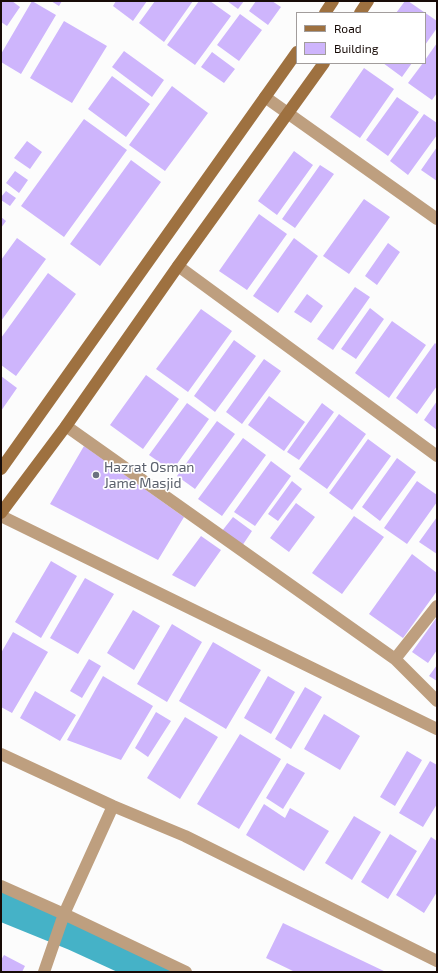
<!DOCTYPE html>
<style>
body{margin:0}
#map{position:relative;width:438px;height:973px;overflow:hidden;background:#fcfcfc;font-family:"Exo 2",sans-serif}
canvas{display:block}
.frame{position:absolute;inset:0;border:2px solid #170b07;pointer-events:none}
.legend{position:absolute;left:296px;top:12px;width:130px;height:52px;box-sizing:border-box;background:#fff;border:1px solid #a29d9c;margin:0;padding:5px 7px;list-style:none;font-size:12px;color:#170b07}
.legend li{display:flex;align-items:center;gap:8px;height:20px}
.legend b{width:20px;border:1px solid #a29d9c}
</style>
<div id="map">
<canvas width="438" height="973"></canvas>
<div class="frame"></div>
<ul class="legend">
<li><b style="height:5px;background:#9e7140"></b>Road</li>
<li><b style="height:11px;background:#ceb5fc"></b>Building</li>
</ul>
</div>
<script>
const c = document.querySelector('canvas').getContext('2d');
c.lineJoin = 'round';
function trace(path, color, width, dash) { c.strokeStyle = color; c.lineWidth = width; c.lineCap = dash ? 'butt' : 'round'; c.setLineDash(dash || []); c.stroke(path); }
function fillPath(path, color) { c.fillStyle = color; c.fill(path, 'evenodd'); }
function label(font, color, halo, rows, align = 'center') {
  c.font = font + ' "Exo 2",sans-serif'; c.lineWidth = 3.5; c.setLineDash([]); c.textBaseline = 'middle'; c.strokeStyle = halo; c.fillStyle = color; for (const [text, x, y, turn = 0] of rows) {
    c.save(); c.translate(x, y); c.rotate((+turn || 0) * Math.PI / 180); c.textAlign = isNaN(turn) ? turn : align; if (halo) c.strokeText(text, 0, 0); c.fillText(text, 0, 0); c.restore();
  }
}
trace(new Path2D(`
 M1,905l74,30 81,37`), '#45b2c7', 32);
fillPath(new Path2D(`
 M1,1h11l8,6 -13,19 -6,-4z
 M32,1l24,14 -35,59 -20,-12v-8z
 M51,1h11l-3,5z
 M116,1h31l-14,20 -20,-15z
 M155,1h38l-29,41 -25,-19z
 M199,1h11l21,15 -36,49 -28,-20z
 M227,1h17l-6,8z
 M256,1h16l9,6 -13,18 -19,-14z
 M405,1h3l29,20v7l-12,17v-32h-29z
 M240,14l22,16 -23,31 -22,-16z
 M64,21l43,25 -35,57 -42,-25z
 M437,43v50l-5,7 -24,-17 15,-20h2v-3z
 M124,51l40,29 -12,17 -40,-30z
 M212,52l23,17 -11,14 -23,-16z
 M383,63h29l-10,14z
 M364,68l30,21 -34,49 -30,-21z
 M112,76l38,28 -24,33 -38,-28z
 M172,86l36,27 -43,58 -36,-26z
 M397,97l22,15 -31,44 -22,-16z
 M424,114l13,9v12l-29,40 -18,-14z
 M84,119l43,31 -63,87 -43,-31z
 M27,141l15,11 -12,17 -16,-11z
 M437,147v34l-16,-11z
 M294,151l19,14 -36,50 -19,-14z
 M131,160l30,22 -61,84 -30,-22z
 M320,165l14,9 -39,54 -13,-9z
 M15,171l13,9 -9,13 -13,-10z
 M6,191l10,7 -6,8 -9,-6v-3z
 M364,199l26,18 -41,57 -26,-18z
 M259,214l28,20 -40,56 -28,-19z
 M1,217l5,4 -5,7z
 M17,238l29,21 -45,62v-61z
 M294,238l24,18 -40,57 -25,-17z
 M388,243l12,9 -23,33 -12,-9z
 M48,273l28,21 -60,82 -15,-11v-27z
 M355,287l15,10 -37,53 -16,-11z
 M307,294l16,12 -12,17 -17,-11z
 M370,308l14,11 -28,40 -15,-10z
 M201,309l31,22 -44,61 -32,-23z
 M392,321l34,24 -37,53 -34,-25z
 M234,340l22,16 -41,56 -21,-16z
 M435,343l2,2v41l-20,28 -21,-16z
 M264,359l17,12 -39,53 -16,-12z
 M146,375l33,24 -36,50 -33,-24z
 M1,376l16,12 -16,23z
 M269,396l36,26 -21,29 -36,-26z
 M437,401v29l-13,-10z
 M187,403l22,16 -37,52 -23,-16z
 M322,403l12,9 -35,48 -12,-8z
 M339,414l27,20 -39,55 -28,-20z
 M217,421l18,13 -40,55 -18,-13z
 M243,438l23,17 -44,61 -24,-17z
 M368,439l23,17 -39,54 -23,-17z
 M84,446l100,71 -26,43 -108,-56z
 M397,458l19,14 -36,49 -18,-14z
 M271,461l20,15 -36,50 -21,-14z
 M292,481l10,8 -24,32 -10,-7z
 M417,481l20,14v7l-30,42 -23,-16z
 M296,503l19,14 -26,35 -19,-14z
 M354,516l30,21 -42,57 -30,-21z
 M233,517l19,14 -10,15 -20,-15z
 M437,517v37l-18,-12z
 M201,536l20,14 -26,37 -23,-12z
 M412,554l25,19v18l-34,47 -34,-24z
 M51,561l26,15 -36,62 -26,-16z
 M85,578l29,16 -36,60 -28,-16z
 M133,610l27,16 -26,44 -27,-17z
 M437,617v33l-9,13 -16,-11z
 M172,624l30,18 -35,60 -30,-18z
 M13,632l35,20 -36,61 -11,-6v-54z
 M213,642l48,28 -35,59 -47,-28z
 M89,659l12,7 -19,32 -12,-7z
 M437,665v16l-8,-5z
 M103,676l50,30 -32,54 -54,-20z
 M268,676l27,16 -24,42 -27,-16z
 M305,687l17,10 -31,52 -16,-10z
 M35,691l41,24 -16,26 -40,-23z
 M156,712l15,9 -23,36 -13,-9z
 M324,714l36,22 -20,34 -36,-21z
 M185,717l33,20 -38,62 -33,-21z
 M240,734l41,25 -42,70 -42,-25z
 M407,751l15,9 -27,46 -15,-9z
 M430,761l7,4v39l-14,23 -24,-14z
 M287,763l18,10 -22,36 -17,-11z
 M264,804l21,14 5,-10 39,23 -25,40 -58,-36z
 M354,816l27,16 -29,48 -27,-17z
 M390,834l27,17 -29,48 -27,-17z
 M431,837l6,4v51l-13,21 -28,-18z
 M283,923l103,49h-91l-29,-14z
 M4,955l21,11 -3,6h-21v-12z`), '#ceb5fc');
trace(new Path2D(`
 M265,97l172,122
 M178,266l259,190
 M66,426l329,233 42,42
 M1,516l436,213
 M395,659l42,-53
 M1,754l112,52 72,30 252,125
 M1,886l63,28 122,58
 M44,972l20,-58 49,-108`), '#be9f7f', 12);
trace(new Path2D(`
 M325,13l8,-12
 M360,13l8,-12
 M1,469l296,-417
 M1,513l65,-87 112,-160 146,-203`), '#9e7140', 12);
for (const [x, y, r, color] of [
 [96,475,4,"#6b7280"]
]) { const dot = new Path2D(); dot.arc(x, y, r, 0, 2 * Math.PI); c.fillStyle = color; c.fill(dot); trace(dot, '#fff', 1.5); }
label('14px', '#5b616d', '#fff', [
 ["Hazrat Osman",104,467],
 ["Jame Masjid",104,483]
], 'left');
</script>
